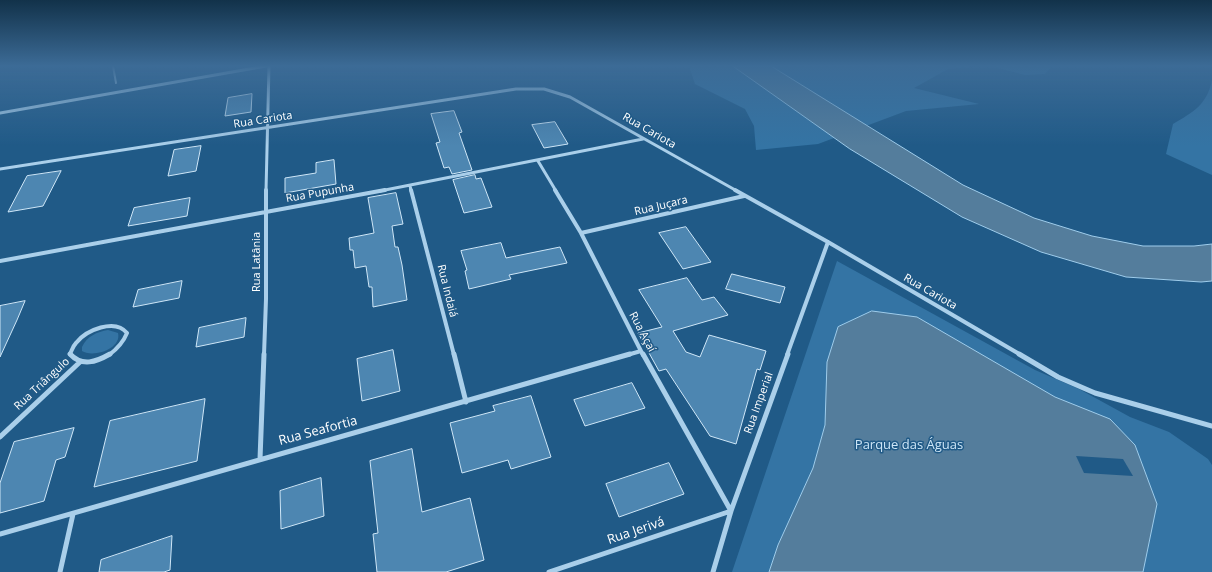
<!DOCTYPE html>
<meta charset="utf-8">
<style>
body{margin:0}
canvas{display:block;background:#205a87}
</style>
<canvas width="1212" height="572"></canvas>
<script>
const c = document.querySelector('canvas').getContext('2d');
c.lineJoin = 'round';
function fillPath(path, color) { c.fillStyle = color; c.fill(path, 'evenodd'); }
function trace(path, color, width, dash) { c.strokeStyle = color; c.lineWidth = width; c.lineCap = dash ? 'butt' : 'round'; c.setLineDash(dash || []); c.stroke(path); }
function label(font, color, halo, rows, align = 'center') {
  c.font = font + ' "Open Sans",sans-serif'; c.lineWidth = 3; c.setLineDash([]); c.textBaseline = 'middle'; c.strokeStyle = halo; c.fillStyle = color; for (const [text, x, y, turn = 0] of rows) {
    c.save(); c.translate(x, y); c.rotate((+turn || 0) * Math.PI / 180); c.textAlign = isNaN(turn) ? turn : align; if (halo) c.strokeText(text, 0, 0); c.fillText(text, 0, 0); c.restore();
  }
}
fillPath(new Path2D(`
 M689,66h290l-31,3 -34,19 65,16 -73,7 -88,33 -62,6 -2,-24 -9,-17 -50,-25z
 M991,66h61l-7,8 -20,1z
 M1212,80v95l-46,-21 7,-30c20,-12 34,-19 39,-44z
 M837,261l198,109 44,19 51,28 39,15 39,27 4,6v107h-480z
 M108,330l10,3c4,16 -25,25 -36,18v-4c5,-11 15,-15 26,-17z`), '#3474a4');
const water = new Path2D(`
 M733,66h38l192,119 71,33 58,18 51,10h51l18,-2v37l-11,1 -75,-5 -85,-25 -79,-35 -112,-68z
 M872,311l45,6 138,80 55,22 25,26 22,59 -14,68h-374l9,-27 35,-77 12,-43 2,-63 11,-35z`);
fillPath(water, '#547d9c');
trace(water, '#9ecceb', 1);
fillPath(new Path2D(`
 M1076,456l47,3 10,17 -49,-3z`), '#205a87');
const building = new Path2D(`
 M252,94l-1,18 -26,4 3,-18z
 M454,111l8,21 -3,1 13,37 -20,4 -3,-7 -5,1 -8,-25 4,-1 -9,-28z
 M555,122l13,22 -24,4 -12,-23z
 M201,146l-5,25 -28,5 6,-26z
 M334,160l2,24 -51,9v-15l31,-5v-10z
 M61,171l-18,35 -35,6 19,-36z
 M475,175l1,4 5,-1 11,29 -28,6 -11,-33z
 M396,193l7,31 -11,2 3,21h3l4,18 5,35 -34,7 -1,-20h-3l-3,-21 -11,2 -2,-18h-3l-1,-12 25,-5 -6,-35z
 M190,198l-3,18 -59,10 6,-18z
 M686,227l25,35 -28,7 -24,-36z
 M501,243l5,15 54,-11 7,16 -58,12 2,4 -42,10 -4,-18 2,-1 -6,-19z
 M732,274l53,13 -5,16 -54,-14z
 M687,278l15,22 12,-3 14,18 -55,16 13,21 14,5 9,-22 57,16 -6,19 -3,-1 -21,75 -26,-8 -44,-67 -7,2 -21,-38 24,-6 -23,-37z
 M182,281l-3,17 -46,9 5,-17z
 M25,301l-8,19 -17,37v-51z
 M246,318l-2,19 -48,10 3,-19z
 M393,350l7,41 -38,10 -5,-42z
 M632,383l13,25 -60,18 -11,-26z
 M531,396l20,61 -40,12 -3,-9 -46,13 -12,-50 45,-12 -2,-5z
 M205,399l-8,62 -103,26 16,-66z
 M74,428l-9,29 -9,3 -12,41 -44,12v-30l14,-41z
 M412,449l10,63 48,-14 14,62 -38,12h-69l-4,-38 5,-1 -8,-72z
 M669,463l15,31 -65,23 -13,-33z
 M321,478l3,38 -43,13 -1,-38z
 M172,536l-2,34 -6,2h-65l2,-12z`);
fillPath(building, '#4d86b1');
trace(building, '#cee6f7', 1);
trace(new Path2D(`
 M113,66l3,17`), '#aacfea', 2);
trace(new Path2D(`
 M0,113l266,-47
 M538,161l18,30
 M0,169l516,-80h28l26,8 167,94
 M410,185l1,6
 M266,191l3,-125
 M380,191l263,-52`), '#aacfea', 3);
trace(new Path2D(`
 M411,190l43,165
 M555,190l26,43 62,122
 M735,190l93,52 193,113
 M581,233l163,-37
 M0,261l385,-71
 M71,355l-1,-1c2,-4 3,-8 6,-11 10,-13 39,-25 51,-10 -4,10 -10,16 -18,22
 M264,355l2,-56v-109
 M627,355l14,-4
 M787,355l41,-113`), '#aacfea', 4);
trace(new Path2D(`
 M70,354c12,13 26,8 40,0
 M454,354l12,48
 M1019,354l39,23 37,16 117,33
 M0,437l80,-75
 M260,459l4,-105
 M0,534l630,-180
 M60,572l13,-58
 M549,572l182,-61 -88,-157
 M713,572l18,-61 57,-157`), '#aacfea', 5);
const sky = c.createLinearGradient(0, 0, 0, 146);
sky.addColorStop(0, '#12324a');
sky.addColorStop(0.45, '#3c6b96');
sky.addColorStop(1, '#3c6b9600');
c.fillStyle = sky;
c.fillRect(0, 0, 1212, 146);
label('11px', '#fff', '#205a87', [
 ["Rua Cariota",263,120,-9],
 ["Rua Cariota",649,131,30],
 ["Rua Pupunha",320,193,-10],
 ["Rua Juçara",661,206,-13],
 ["Rua Latânia",257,262,-90],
 ["Rua Indaiá",447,291,76],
 ["Rua Cariota",930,292,30],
 ["Rua Açaí",642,332,62],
 ["Rua Triângulo",42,384,-43],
 ["Rua Imperial",759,403,-70]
]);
label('13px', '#fff', '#205a87', [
 ["Rua Seafortia",318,431,-15],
 ["Rua Jerivá",636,531,-19]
]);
label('13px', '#cee6f7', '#205a87', [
 ["Parque das Águas",909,445]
]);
</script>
